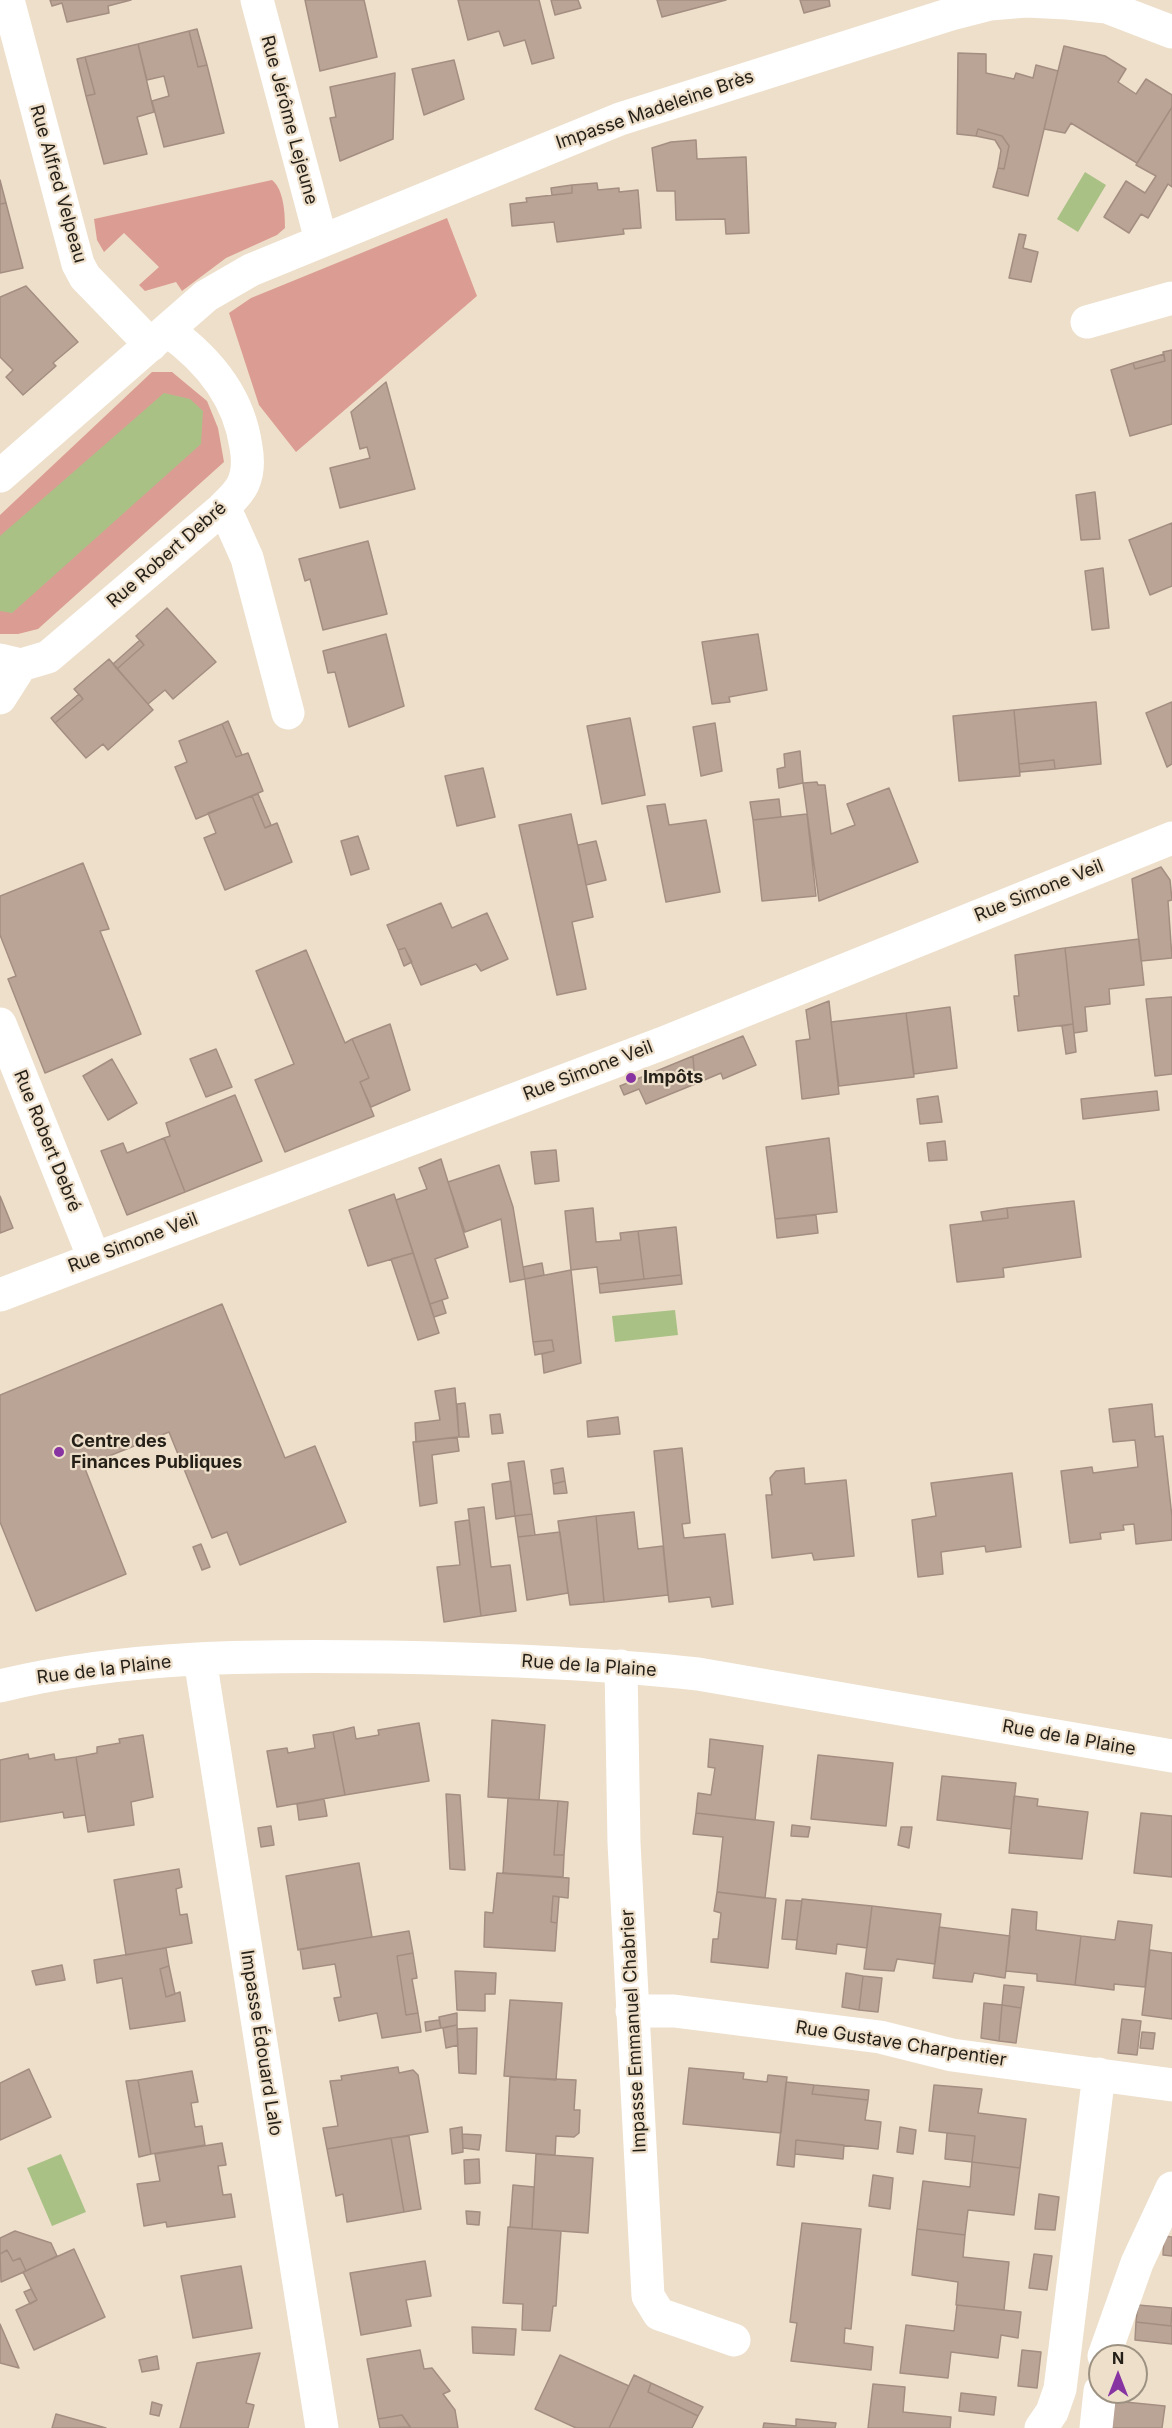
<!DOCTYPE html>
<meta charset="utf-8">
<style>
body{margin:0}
#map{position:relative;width:1172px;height:2428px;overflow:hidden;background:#eedfca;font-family:Inter,sans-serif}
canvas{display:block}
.north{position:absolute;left:1088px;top:2344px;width:60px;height:60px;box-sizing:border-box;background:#eedfca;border:2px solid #9d9282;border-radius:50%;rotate:0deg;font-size:16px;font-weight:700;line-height:24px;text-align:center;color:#241f17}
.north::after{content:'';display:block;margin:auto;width:21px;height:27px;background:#8733a1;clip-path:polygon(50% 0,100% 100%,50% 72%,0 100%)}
</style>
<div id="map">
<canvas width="1172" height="2428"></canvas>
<div class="north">N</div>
</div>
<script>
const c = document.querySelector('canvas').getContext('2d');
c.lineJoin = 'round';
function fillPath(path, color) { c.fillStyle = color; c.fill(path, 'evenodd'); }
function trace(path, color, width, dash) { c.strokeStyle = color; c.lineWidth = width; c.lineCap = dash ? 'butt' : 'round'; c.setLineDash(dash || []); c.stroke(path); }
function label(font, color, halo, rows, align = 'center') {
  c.font = font + ' Inter,sans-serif'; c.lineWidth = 4.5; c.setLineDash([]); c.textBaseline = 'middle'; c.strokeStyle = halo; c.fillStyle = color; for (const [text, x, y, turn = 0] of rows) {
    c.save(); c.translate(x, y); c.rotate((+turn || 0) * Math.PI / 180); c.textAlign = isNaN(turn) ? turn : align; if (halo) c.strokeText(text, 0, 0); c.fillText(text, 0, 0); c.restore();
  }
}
fillPath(new Path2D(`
 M272,180c12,10 13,33 13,48l-8,7 -51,23 -44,33 -6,-9 -31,9 -6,-6 20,-18 -35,-34 -20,19 -7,-12 -3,-21z
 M447,218l30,78 -181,156 -37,-47 -30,-92 22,-15z
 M152,372h20l35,29 11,27 6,34 -186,167 -20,5h-18v-119z`), '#db9d93');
fillPath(new Path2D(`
 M1085,172l21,13 -28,47 -21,-13z
 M164,393l26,6 13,12 -2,33 -189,169 -12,-2v-75z
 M675,1310l3,25 -63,7 -3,-26z
 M61,2154l25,58 -34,14 -25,-58z`), '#aac186');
const building = new Path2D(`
 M50,0h81l-23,6 1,7 -42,9 -5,-19 -10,3z
 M305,0h59l13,57 -57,14z
 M458,0h81l15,58 -22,6 -7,-24 -21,6 -5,-15 -31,9z
 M551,0h27l3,8 -26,7z
 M657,0h69l-64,17z
 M800,0h29l1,6 -26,7z
 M197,29l10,36 -9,2 -9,-36z
 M189,31l9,36 9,-2 17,68 -60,14 -12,-46 17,-5 -5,-20 -17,4 -9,-36z
 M138,44l16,68 -17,5 10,37 -43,10 -18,-68 9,-2 -10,-37z
 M1064,46l41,10 21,13 -8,13 18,12 10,-15 26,16v12l-35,56 -66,-40 -6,10 -21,-4z
 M958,53l28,1v19l28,6 2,-6 17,5 3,-13 22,6 -30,125 -35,-9 5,-19 6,1 5,-23 -7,-10 -24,-7 -2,7 -19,-2z
 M85,57l10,37 -9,2 -9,-37z
 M454,60l10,39 -40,16 -12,-46z
 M395,73l-2,66 -53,22 -10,-43 6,-1 -6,-30z
 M1172,107v80l-4,-3 -20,34 -7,-4 -12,19 -25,-16 22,-36 19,12 11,-17 -20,-11z
 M978,129l24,7 7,10 -5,23 -6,-1 3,-18 -6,-10 -19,-4z
 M696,140l1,19 49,-2 3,76 -23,1 -1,-15 -49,1 -1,-29h-18l-5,-43 19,-6z
 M0,180l6,23 -6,1z
 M597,183l1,7 21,-2v4l19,-2 3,38 -18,1 1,5 -67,8 -3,-20 -42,4 -2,-22 17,-2 -1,-4 46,-5v-8z
 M572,185v8l-20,2 -1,-7z
 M6,203l17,65 -23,5v-69z
 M1019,234l7,1 -3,13 15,4 -7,30 -22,-4z
 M26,286l52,56 -25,21 3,3 -33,29 -17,-18 7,-7 -13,-13v-60z
 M1172,350v74l-42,12 -19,-66 22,-7 2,6 30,-8 -2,-9z
 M1164,354l1,7 -30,8 -2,-6z
 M386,382l29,107 -75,19 -10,-40 40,-10 -3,-11 -7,2 -9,-37z
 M1095,492l5,47 -19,1 -5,-45z
 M1172,523v63l-22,9 -21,-55z
 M368,541l19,73 -64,16 -13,-51 -5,2 -6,-22z
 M1103,568l6,60 -17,2 -7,-59z
 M167,608l49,54 -43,37 -8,-9 -17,14 -31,-35 27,-24 -8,-9z
 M386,634l18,72 -55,21 -14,-55 -7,1 -5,-22z
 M758,634l9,56 -38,7 1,5 -18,2 -10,-62z
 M140,640l4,5 -27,24 -4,-5z
 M109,659l44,51 -45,40 -5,-6 -17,14 -31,-35 28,-24 -9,-10z
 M79,694l4,5 -28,24 -4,-5z
 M1096,702l5,62 -46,5 -1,-9 -35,4 -5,-54z
 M1172,702v62l-5,3 -21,-54z
 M1014,710l6,66 -61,5 -6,-65z
 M630,718l15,77 -43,9 -15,-78z
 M228,721l14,34 -6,2 -14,-33z
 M715,723l7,48 -21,5 -8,-49z
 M222,724l14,33 12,-4 15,38 -67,28 -21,-52 12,-5 -8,-21z
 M800,751l3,32 -24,5 -2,-19 8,-2 -1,-13z
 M1054,760l1,9 -35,3 -1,-8z
 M483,768l12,49 -38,9 -12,-50z
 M817,782l1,3h7l6,49 24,-9 -8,-21 42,-16 29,74 -99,39 -16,-118z
 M258,794l13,31 -6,3 -13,-32z
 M252,796l13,32 12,-5 15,39 -67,28 -21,-52 12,-5 -8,-20z
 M779,799l2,18 -28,3 -3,-18z
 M665,804l4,21 37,-5 14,72 -54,10 -19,-96z
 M571,814l22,103 -21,5 14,67 -29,6 -38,-170z
 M807,814l9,82 -54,5 -9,-81z
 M358,836l11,33 -18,6 -10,-34z
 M596,841l10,39 -20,5 -8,-40z
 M83,863l26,66 -9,2 41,103 -96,39 -37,-94 8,-3 -16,-41v-39z
 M1161,867l9,13 2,20 -4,1 4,57 -31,3 -9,-82z
 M441,903l11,25 35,-15 21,46 -27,12 -5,-7 -55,21 -16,-37 -7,2 -11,-25z
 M1139,939l5,46 -35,4 1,15 -25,3 2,24 -13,2 -9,-85z
 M405,948l7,14 -8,4 -6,-16z
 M1065,948l8,76 -55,7 -4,-35h5l-4,-41z
 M306,950l39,93 7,-4 17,39 -9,4 14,34 -89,36 -30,-72 39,-16 -38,-93z
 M1172,997v77l-17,2 -9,-77z
 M829,1001l10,93 -37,5 -6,-58 14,-2 -4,-29z
 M950,1007l7,61 -43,6 -8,-61z
 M906,1013l8,64 -75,9 -8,-64z
 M390,1024l20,66 -39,17 -11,-25 9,-4 -17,-39z
 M1073,1024l3,28 -10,2 -4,-28z
 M743,1036l13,29 -33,14 -2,-6 -26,11 -2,-28z
 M216,1049l16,38 -26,10 -16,-38z
 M693,1056l2,28 -49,20 -7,-15 -15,6 -4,-9z
 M112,1059l25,44 -29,17 -25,-44z
 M1157,1091l2,19 -76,9 -2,-20z
 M235,1095l27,66 -77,31 -21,-54 6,-2 -4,-13z
 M938,1096l4,26 -22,2 -3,-25z
 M164,1138l21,54 -58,23 -26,-64 22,-8 4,10z
 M829,1138l8,74 -62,7 -9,-72z
 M945,1141l2,19 -18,1 -2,-18z
 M556,1150l3,31 -24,3 -4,-32z
 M441,1159l27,88 -33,12 13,39 -18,6 -34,-104 31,-11 -8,-21z
 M499,1165l14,42 12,72 -15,3 -9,-63 -36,13 -17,-50z
 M394,1194l19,59 -45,13 -19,-56z
 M0,1196l13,32 -13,5z
 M1074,1201l7,56 -78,11 1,9 -47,5 -7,-57 58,-7 -1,-10z
 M593,1208l3,34 25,-2 -1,-7 18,-2 6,48 -45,5 -2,-17 -26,3 -6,-59z
 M1007,1208l1,10 -25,3 -2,-9z
 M816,1215l2,18 -41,5 -2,-19z
 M676,1227l5,48 -37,4 -6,-48z
 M413,1253l26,80 -21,7 -27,-81z
 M542,1263l2,12 -19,4 -2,-12z
 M571,1270l10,93 -37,10 -2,-19 12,-3 -2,-11 -19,2 -8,-63z
 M681,1275l1,9 -82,9 -1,-9z
 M442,1300l4,13 -12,4 -4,-13z
 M222,1304l63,154 30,-12 31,76 -106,43 -13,-33 -15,6 -43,-106 -85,34 42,108 -90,37 -36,-89v-127z
 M552,1340l2,11 -19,4 -2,-13z
 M455,1388l4,49 -43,5 -1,-19 25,-3 -5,-29z
 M465,1403l4,34h-10l-2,-33z
 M1152,1404l3,33 8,-1 9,81v23l-36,4 -2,-20 -11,1 1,5 -24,3 1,6 -31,4 -9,-72 31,-4 1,6 45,-6 -3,-27 -22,2 -4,-33z
 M500,1414l3,19 -11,1 -2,-19z
 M618,1417l2,17 -32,3 -1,-16z
 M457,1437l2,14 -27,4 5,48 -17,3 -7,-64z
 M682,1448l8,75 -8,1 2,14 41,-4 8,70 -21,3 -2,-10 -41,5 -15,-151z
 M524,1461l8,53 -17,2 -7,-53z
 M563,1468l2,13 -12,3 -2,-14z
 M804,1468l1,16 41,-4 8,76 -40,4 -2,-7 -40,5 -6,-63h6l-2,-17 6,-7z
 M1012,1473l9,74 -35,5 -1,-6 -44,6 2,22 -25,3 -6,-57 24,-4 -5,-33z
 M511,1481l4,35 -19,3 -4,-35z
 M565,1481l2,12 -13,1 -1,-10z
 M484,1507l7,60 19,-2 6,46 -35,5 -13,-107z
 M634,1512l4,37 25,-3 5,49 -64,7 -8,-86z
 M532,1514l3,21 -17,2 -3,-21z
 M596,1516l8,86 -34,3 -12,-84z
 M469,1520l12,96 -37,6 -7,-55 23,-2 -5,-43z
 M560,1532l8,61 -41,7 -9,-63z
 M201,1544l9,23 -8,3 -9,-23z
 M492,1720l53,5 -6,75 -51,-3z
 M419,1723l10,58 -84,14 -12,-63 21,-5 2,12 23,-4 -1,-5z
 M333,1732l12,63 -68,12 -10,-56 20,-3 1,5 27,-5 -2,-13z
 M143,1735l10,62 -22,5 3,23 -46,7 -12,-75 21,-4v-6l23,-4 -1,-4z
 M710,1739l53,7 -8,74 -59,-7 2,-20 13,2 4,-27 -7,-1z
 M28,1754l1,5 25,-5 1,6 21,-3 9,58 -21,3 -1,-6 -63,10v-62z
 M818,1755l75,8 -7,63 -75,-7z
 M942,1776l74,7 -5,46 -74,-9z
 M446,1794l14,1 5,75 -15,-1z
 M1014,1796l24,3 -1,7 51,6 -6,47 -73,-6z
 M508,1798l50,3 -4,54h10l-1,22 -60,-4z
 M324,1799l3,17 -28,4 -2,-16z
 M558,1801l10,1 -4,53h-10z
 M696,1813l78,9 -9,76 -48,-6 6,-55 -30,-3z
 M1141,1813l31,3v61l-38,-4z
 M792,1825l18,2 -2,10 -17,-1z
 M271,1826l3,19 -13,2 -3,-19z
 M901,1827h11l-3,21 -11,-3z
 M359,1863l13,74 -74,13 -12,-74z
 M179,1869l3,18 -6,2 4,26 7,-1 5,29 -66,12 -12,-75z
 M497,1873l72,5 -1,20 -15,-2 -2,26 6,1 -2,28 -71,-4 1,-35 8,1z
 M717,1892l59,7 -8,69 -57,-6 2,-23h5l3,-26 -7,-2z
 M553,1896l6,1 -2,26 -6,-1z
 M802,1899l70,7 -5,42 -30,-4 -1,10 -40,-5z
 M786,1900l16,1 -5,39 -15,-1z
 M872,1906l69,8 -6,50 -38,-5 -3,12 -30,-2z
 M1012,1909l25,3 -1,18 45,6 -6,49 -38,-4v-7l-31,-3z
 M1118,1921l34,4 -7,62 -31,-3v6l-39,-5 6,-49 34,4z
 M939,1927l71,9 -5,42 -31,-5 -2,9 -39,-4z
 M409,1931l4,22 -16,3 9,59 12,-2 3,19 -39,6 -5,-25 -38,8 -5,-23 7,-1 -6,-33 -32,5 -3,-20z
 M166,1948l3,18 -9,3 6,28 14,-5 5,29 -55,8 -8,-51 -25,5 -3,-23z
 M1150,1950l22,3v66l-30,-4z
 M413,1953l4,25 -5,1 6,34 -12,2 -9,-59z
 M62,1965l3,15 -29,5 -4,-14z
 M169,1966l6,28 -9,3 -6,-28z
 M455,1971l41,2 -1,21h-10v17l-28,-1z
 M846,1973l17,3 -4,34 -17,-3z
 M863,1976l19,2 -4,34 -19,-2z
 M1004,1985l20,2 -3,21 -19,-3z
 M510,2000l52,3 -6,77 -52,-4z
 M984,2003l18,2 -3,36 -18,-3z
 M1002,2005l19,3 -5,35 -17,-2z
 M457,2013v12l-16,3 -2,-11z
 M1122,2019l19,2 -4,34 -19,-2z
 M439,2020l2,8 -15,3 -1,-9z
 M457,2025l1,20 -12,3 -3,-20z
 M477,2028l-1,46 -17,-1 -2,-44z
 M1142,2032l13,1 -2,16 -13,-1z
 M398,2067l1,6 14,-3 5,5 10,57 -101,17 -4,-21 15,-2 -8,-45 12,-1 -1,-4z
 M689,2068l55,5 -1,6 24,3 1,-7 19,2 -6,56 -98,-9z
 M29,2069l22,48 -51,23v-57z
 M192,2071l6,31 -7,1 4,24 7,-1 3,19 -54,9 -13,-74z
 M510,2077l66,3 -2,30h6l-1,23 -5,4 -18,-1 -1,19 -49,-4z
 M138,2080l13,74 -12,3 -13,-76z
 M786,2082l28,3 -2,9 56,6 -3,20 16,2 -3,27 -82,-9 -2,27 -17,-2z
 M814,2085l55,5 -1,10 -56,-6z
 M934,2085l48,4 -4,24 48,6 -6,49 -48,-6 3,-26 -46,-5z
 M462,2127l1,25 -11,2 -2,-25z
 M900,2127l16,3 -3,24 -16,-2z
 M947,2133l28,3 -3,26 -27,-3z
 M462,2134l19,1 -2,15 -16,-2z
 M409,2136l12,73 -17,3 -13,-74z
 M391,2138l13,74 -57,10 -4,-28 -7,2 -9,-47z
 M796,2140l48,5 -1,14 -48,-5z
 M222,2143l4,22 -8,1 5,29 8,-1 4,23 -68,10 -1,-5 -22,4 -7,-42 23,-3 -5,-27z
 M536,2154l57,4 -5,75 -56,-4z
 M479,2159l1,24 -15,1 -1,-24z
 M972,2162l48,6 -6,47 -46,-5 -3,25 -48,-6 6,-48 47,6z
 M873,2175l20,3 -3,31 -21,-3z
 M513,2185l21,2 -2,42 -22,-2z
 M1039,2194l20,3 -4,33 -20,-1z
 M466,2211l14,1 -1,13 -12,-1z
 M802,2223l59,6 -10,100 -6,-1 -1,15 29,4 -2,23 -80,-9 6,-38 -7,-1z
 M508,2227l53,4 -5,75h-3l-3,25 -28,-1 1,-26 -20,-1z
 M917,2229l48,6 -2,22 46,5 -5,48 -48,-5 2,-23 -46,-7z
 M15,2231l36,12 6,13 -31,15 -6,-13 -7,3 -6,-11 -7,4v-16z
 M1164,2236l8,1v19l-9,-1z
 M74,2249l31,68 -71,33 -18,-40 21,-10 -14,-28z
 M7,2250l6,11 7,-3 6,13 -25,11 -1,-28z
 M1034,2254l18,2 -5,34 -18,-2z
 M425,2261l6,35 -25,4 5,26 -50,9 -11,-62z
 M241,2266l11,62 -59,10 -12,-62z
 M31,2289l6,11 -7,4 -6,-12z
 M957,2305l64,7 -3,26 -17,-3 -3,23 -47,-6 -3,26 -48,-5 6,-48 48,6z
 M1138,2305l34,3 -1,18 -35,-4z
 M1136,2322l36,4v18l-37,-4z
 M0,2324l19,44 -19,-5z
 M472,2327l44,2 -2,26 -41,-2z
 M420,2350l4,19 8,-1 18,23 -7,3 12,16 3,18h-47l-9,-13 -24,4 -11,-60z
 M1022,2350l19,2 -4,36 -19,-2z
 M260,2353l-14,50 8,2 -6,23h-68l17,-65z
 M560,2355l69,31 -20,42h-33l-41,-19z
 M157,2356l2,13 -17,3 -3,-12z
 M634,2375l17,8 -3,9 50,24 -6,12h-83z
 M651,2383l52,24 -5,9 -50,-24z
 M873,2384l32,3 -2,25 48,5 -1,11h-82z
 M961,2393l35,4 -2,18 -35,-4z
 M1115,2401l50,5 -3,22h-50z
 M152,2402l10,3 -3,11 -9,-2z
 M56,2414l50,14h-54z
 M402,2415l8,12 -30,1 -2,-9z
 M796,2419l40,4 -1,5h-72l1,-5 32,3z`);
fillPath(building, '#baa496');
trace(building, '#a48e81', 1.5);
trace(new Path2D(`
 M8,0l70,264 7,13 66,68
 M257,0l64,240
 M1087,322l85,-24
 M0,476l206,-180 45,-26 369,-151 331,-105 39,-10 36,-3 41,2 40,4 65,25
 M222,509l8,11 17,38 41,155
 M0,660l21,5 27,-8 174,-148c8,-8 17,-16 21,-25 5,-11 5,-26 3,-37 -7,-51 -38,-88 -79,-117
 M0,698l21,-33
 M0,1024l94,234
 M200,1659l122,769
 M621,1666l3,177 24,453 11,18 75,26
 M0,1686c126,-31 260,-31 389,-29 104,2 207,6 309,17l474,82
 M632,2011h42l206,26 72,18 220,30
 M1104,2356l33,-93 35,-75
 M1041,2428l11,-16 8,-23 39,-315
 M1096,2428l4,-37`), '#fff', 33);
trace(new Path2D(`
 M0,1295l666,-253 506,-204`), '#fff', 33);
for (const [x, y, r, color] of [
 [631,1078,6,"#8733a1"],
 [59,1452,6,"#8733a1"]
]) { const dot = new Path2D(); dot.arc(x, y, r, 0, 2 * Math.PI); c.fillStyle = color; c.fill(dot); trace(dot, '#eedfca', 2); }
label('18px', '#241f17', '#eedfca', [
 ["Impasse Madeleine Brès",655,110,-19],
 ["Rue Jérôme Lejeune",289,120,75],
 ["Rue Alfred Velpeau",58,184,74],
 ["Rue Robert Debré",167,555,-41],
 ["Rue Simone Veil",1039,891,-22],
 ["Rue Simone Veil",588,1071,-21],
 ["Rue Robert Debré",47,1141,68],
 ["Rue Simone Veil",133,1243,-21],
 ["Rue de la Plaine",589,1666,4],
 ["Rue de la Plaine",104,1670,-7],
 ["Rue de la Plaine",1069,1738,10],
 ["Impasse Emmanuel Chabrier",634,2031,-93],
 ["Impasse Édouard Lalo",261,2043,81],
 ["Rue Gustave Charpentier",901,2044,9]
]);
label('bold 18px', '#241f17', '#eedfca', [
 ["Impôts",643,1078],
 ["Centre des",71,1442],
 ["Finances Publiques",71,1463]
], 'left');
</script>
